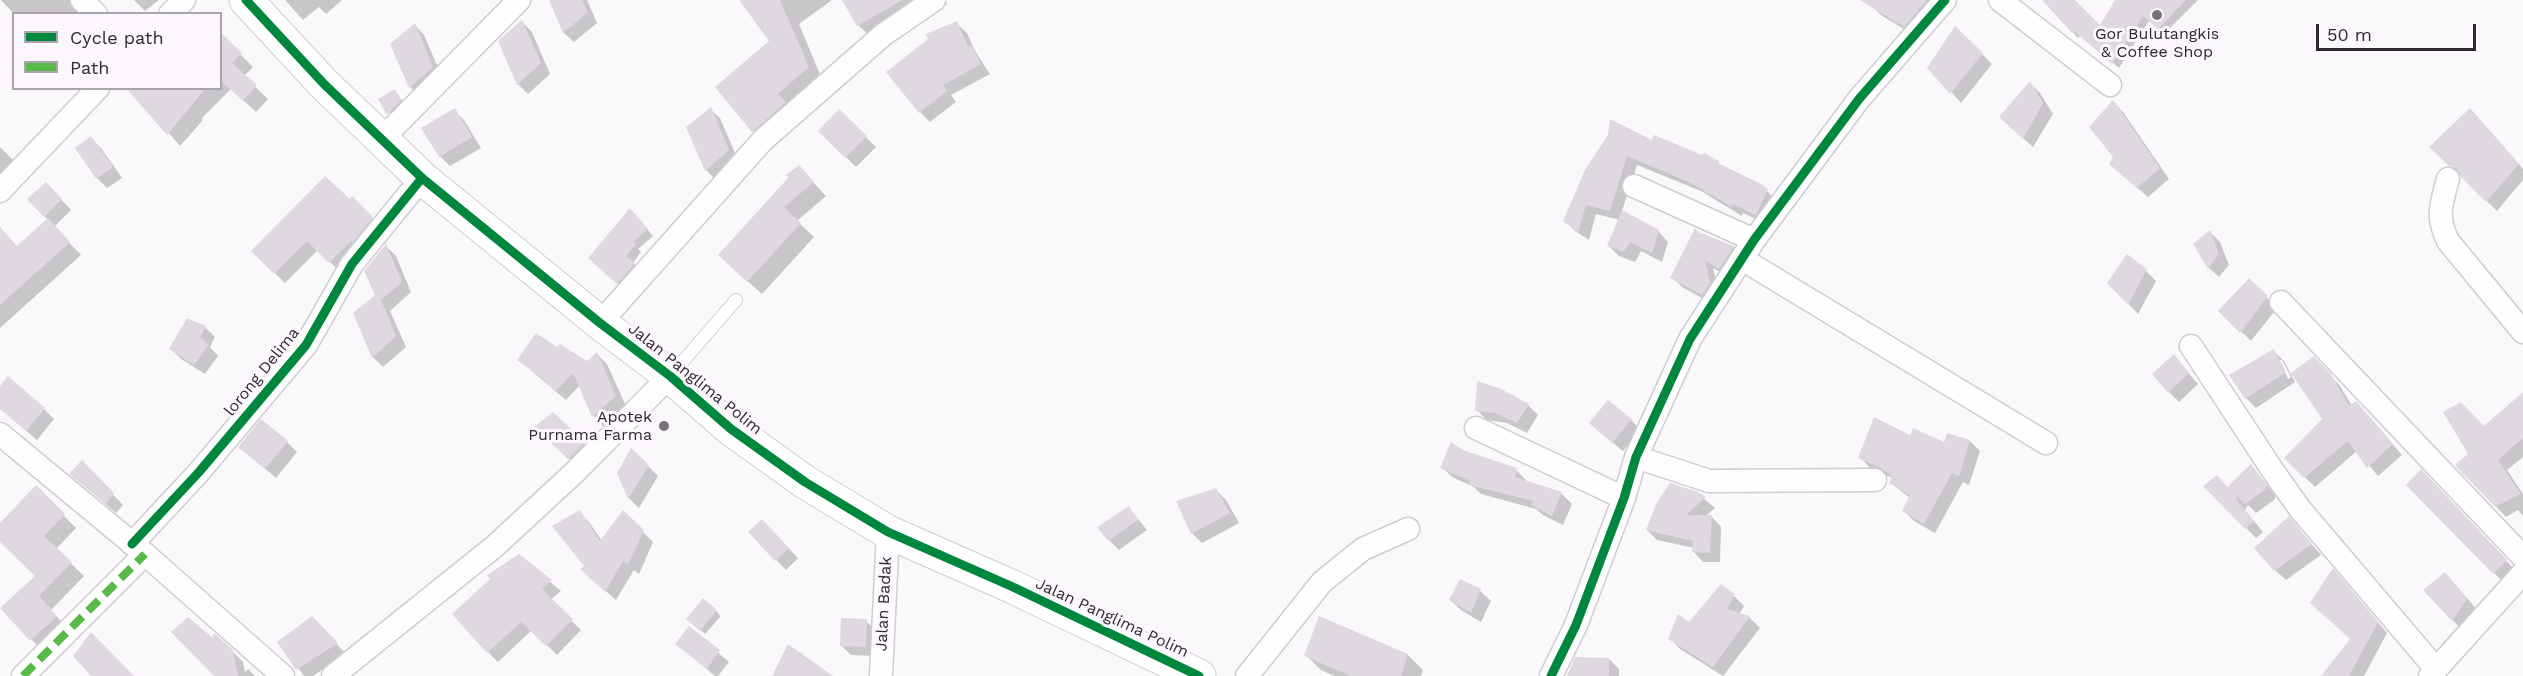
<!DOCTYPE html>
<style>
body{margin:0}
#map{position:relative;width:2523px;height:676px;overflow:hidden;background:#fbf8fc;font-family:"Work Sans",sans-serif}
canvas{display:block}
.legend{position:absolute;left:12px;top:12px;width:210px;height:78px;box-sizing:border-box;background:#fcf7fd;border:2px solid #aaa4ac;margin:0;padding:8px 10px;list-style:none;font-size:18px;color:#302732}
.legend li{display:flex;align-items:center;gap:12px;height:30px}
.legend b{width:30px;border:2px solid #aaa4ac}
.scale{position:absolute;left:2316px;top:24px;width:160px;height:27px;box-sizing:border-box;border:3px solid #302732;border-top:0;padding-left:8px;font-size:18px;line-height:21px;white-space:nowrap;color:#302732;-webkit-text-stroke:4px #fcf7fd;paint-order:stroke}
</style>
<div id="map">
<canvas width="2523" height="676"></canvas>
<ul class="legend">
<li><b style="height:8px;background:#00873e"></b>Cycle path</li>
<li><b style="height:8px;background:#58b947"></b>Path</li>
</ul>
<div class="scale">50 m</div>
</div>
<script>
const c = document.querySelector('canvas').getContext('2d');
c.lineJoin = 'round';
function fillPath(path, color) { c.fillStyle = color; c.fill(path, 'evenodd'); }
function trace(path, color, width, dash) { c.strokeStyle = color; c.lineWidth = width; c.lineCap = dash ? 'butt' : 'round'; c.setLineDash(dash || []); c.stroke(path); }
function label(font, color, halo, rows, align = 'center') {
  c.font = font + ' "Work Sans",sans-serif'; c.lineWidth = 6; c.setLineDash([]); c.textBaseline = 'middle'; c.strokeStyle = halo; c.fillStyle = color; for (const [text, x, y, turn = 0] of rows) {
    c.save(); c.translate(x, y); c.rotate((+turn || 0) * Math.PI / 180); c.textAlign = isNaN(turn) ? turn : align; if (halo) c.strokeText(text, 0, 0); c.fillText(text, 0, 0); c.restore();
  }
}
fillPath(new Path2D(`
 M1,0h87l-8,14h-66z
 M134,0h25l-14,11z
 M285,0h57l-16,14 -7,-7 -16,13z
 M550,0h37l10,23 -23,19 -10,-9z
 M741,0h91l-33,24 25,60 -54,63 -17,-16 18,-90z
 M844,0h101l2,4 -24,15 -48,22 -17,-16z
 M1877,0h68l-30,36 -34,-21 -10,-10z
 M2044,0h29l27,27 17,-27h81l-34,34 -15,-13 -30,47 -38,-33 -3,3z
 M522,22l10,10 18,42 -22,20 -10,-10z
 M956,23l11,10 8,18 15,23 -39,21 5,7 -26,20 -10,-10z
 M415,25l9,10 18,42 -22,20 -10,-10 -18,-43z
 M220,34l33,33 -9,9 24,23 -12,13 -25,-23 -29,29 1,2 -23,26 -50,-58h90z
 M1982,54l10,10 -31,39 -32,-36z
 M2030,83l10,10 13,21 -20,33 -22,-20z
 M395,91l10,14 -12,13 -13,-19z
 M2113,102l10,10 46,67 -21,18 -27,-23 -6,-17z
 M710,109l10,9 18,42 -22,20 -10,-10 -18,-43z
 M454,110l10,10 17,28 -31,18 -10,-10z
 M839,111l37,36 -20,20 -36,-36z
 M2480,120l43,49v11l-26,31 -65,-64z
 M91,138l10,10 21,30 -15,10 -10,-10z
 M1653,143l50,14 1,-2 63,36 10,10 -11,23 -23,-11 -1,3 -41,-25 -64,-26 -15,46 36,20 10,11 -6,20 -21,-11 -6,11 -16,-6 -10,-10 11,-26 -24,-6 -7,26 -14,-9 -11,-10 22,-50z
 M0,147l24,24 -24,11z
 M799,167l27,29 -29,25 17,16 -52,57 -28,-25z
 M56,194l15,16 -17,17 27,28 -81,73v-97l18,17 30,-28 -19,-21z
 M352,199l30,29 -42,44 -22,-22 -33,33 -32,-32z
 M636,216l17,20 -15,13 3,3 -8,11 8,8 -17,18 -28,-25z
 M2210,232l10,10 9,23 -10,12 -10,-9 -14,-24z
 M1698,234l35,13 10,10 -13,21 -17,-10 6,26 -6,10 -31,-17 -10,-10z
 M386,246l10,10 15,36 -21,19 16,36 -23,20 -10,-10 4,-61z
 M2146,271l10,10 -18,33 -29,-31z
 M2249,280l28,28 -26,33 -31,-30z
 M205,327l10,10 -5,10 8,9 -13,18 -24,-15 -10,-10z
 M558,350l29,13 10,-9 10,10 19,42 -23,20 -9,-10 -14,-31 -14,15 -47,-40z
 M2274,351l10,10 11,21 -39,26 -10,-10zM2279,360h3l9,17 -3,2z
 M2174,356l24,28 -19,18 -10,-10z
 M2314,358l26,28 12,20 14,7 36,42 -24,21 -21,-25 -42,36 -29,-29 38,-39z
 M0,388l44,21 10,10 -17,21 -37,-32z
 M1499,389l29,16 10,10 -11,18 -20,-10 -20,-3 -10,-10z
 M2523,394v63l-16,13 16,24v22l-5,-6 -12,7 -49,-52 13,-11 14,-26z
 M553,414l39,37 -15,15 -34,-31z
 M1631,420l10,10 -18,21 -22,-18z
 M1911,437l34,7 25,-3 10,10 -11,34 -6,-3 -28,51 -21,-12 -10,-10 6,-13 -19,-15 2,-5 -23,-10 -10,-11z
 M287,442l10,10 -21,26 -36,-31z
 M1462,452l54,18 10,10 -1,2 37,12 10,10 -9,21 -20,-10 -7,-6 -55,-15 -7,-7 -22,-10 -10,-10z
 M82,463l41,42 -7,8 -35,-30z
 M648,466l10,10 -19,32 -10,-10 -11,-25z
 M2251,466l24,29v4l-19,14 -8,-8 -3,5 18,22 -7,6 -51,-52 12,-9 11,11z
 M2431,482l85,89 -12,12 -96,-98z
 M36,488l40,40 -20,21 28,27 -33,34 18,20 -25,23 -42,-45 35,-31 -37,-36v-16z
 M1216,490l10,10 13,23 -37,20 -10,-10z
 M1697,493l18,15 -10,9 6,-1 10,11 -1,35h-17l-10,-11 1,-3 -37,-8 -10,-10z
 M1129,508l18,22 -28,20 -10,-10z
 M579,512l10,10 13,19 21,-28 30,29 -14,32 -5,-4 -18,30 -24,-21 -6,-13z
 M762,521l36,37 -12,12 -36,-38z
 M2298,528l23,27 -35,25 -11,-10z
 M519,556l42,35 -11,9 31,30 -24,25 -25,-25 -34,32 -10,-10z
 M2343,580l44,53 -23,43h-39l27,-37z
 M1461,581l19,10 11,10 -10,21 -20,-12 -11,-10z
 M2455,584l22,26 -15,20 -37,-39z
 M1734,596l10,10 -5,8 11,4 10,10 -37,48 -43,-27 -10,-11z
 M716,611l5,5 -16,18 -13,-11z
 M312,618l34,36 -33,22h-9l-25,-34z
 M1320,618l88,37 15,15 -2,6h-87l-13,-6 -15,-15z
 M866,621l10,10 -1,25 -24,-1 -10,-10z
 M689,628l40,34 -11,14h-3l-38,-32z
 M212,639l20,12 11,11 2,10 3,-3 7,7h-38z
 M1609,659l10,10v7h-51z`), '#0003');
fillPath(new Path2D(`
 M549,0h33l6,12 -25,21z
 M739,0h41l29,67 -31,27 8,8 -34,30 -37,-45 54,-46z
 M842,0h60l-45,26z
 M1860,0h67l-23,27z
 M2042,0h33l25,25 15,-25h71l-28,29 -15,-13 -31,48 -38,-33 -2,2z
 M522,20l19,43 -24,22 -19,-44z
 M957,21l11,26 3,-2 10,19 -38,21 4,6 -28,22 -33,-41 42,-33 -2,-5z
 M415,23l18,44 -24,21 -19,-44z
 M1955,26l28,27 -33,41 -23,-26z
 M220,32l22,21 -10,10 25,22 -14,16 -23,-21z
 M2030,81l13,22 -20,36 -24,-22z
 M126,88h80l-39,47z
 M395,89l6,11 -14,15 -9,-16z
 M2113,100l47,68 -23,20 -28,-24 4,-7 -24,-30z
 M711,107l18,43 -24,21 -19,-44z
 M455,108l17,29 -33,20 -18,-29z
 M2470,108l49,56 -33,38 -25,-25 -4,-8 -8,-3 -20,-19z
 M839,109l28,27 -22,22 -27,-27z
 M1610,119l42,21 2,-5 48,20 2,-2 15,8 -1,2 43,21 7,5 -12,26 -23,-11 -1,3 -43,-25 -62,-26 -17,55 -24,-6 -8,27 -15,-11 22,-51 23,-35z
 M91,136l22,31 -17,12 -21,-31z
 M799,165l15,17 -30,25 17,16 -54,59 -29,-27 70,-77 -2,-3z
 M325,176l25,23 2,-3 21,21 -21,26 -1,-2 -22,22 -22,-22 -33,33 -23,-23z
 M46,182l16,17 -18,18 -17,-18z
 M630,208l18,21 -15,13 3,2 -10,12 9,7 -18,21 -29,-26z
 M1622,210l37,20 -7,23 -22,-11 -6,10 -17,-6z
 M48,218l22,24 -70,63v-78l17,19z
 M1695,228l3,4 36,14 -15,23 -14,-9 5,23 -8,12 -32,-17z
 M2210,230l9,24 -11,15 -15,-25z
 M386,244l16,38 -21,18 15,36 -24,22 -19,-45 22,-18 -11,-24z
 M2127,254l20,15 -19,36 -21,-22z
 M2249,278l19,18 -28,37 -22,-22z
 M187,318l19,8 -6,11 9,8 -15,20 -25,-16z
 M536,333l21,14 3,-3 27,17 10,-9 19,44 -24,21 -19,-44 -18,19 -14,-15 -24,-17z
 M2274,349l12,23 -41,27 -16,-24z
 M2174,354l15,19 -21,20 -16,-19z
 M2314,356l17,18 18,32 7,-5 37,43 -26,24 -19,-27 -44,37 -20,-20 38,-39 -31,-46z
 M8,376l37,32 -19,23 -26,-22v-23z
 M1477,381l22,7 30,16 -12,19 -22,-10 -20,-2z
 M2523,392v46l-25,22 23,34 -26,13 -40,-42 13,-11 -25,-42 18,-10 23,24z
 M1608,400l24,19 -20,24 -23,-20z
 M553,412l32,30 -17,17 -34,-32z
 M1874,417l36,18 3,-7 31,14 3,-9 23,7 -11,36 -7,-3 -28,51 -22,-13 8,-16 -21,-12 3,-7 -11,-8 -23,-10z
 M261,419l27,22 -23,28 -27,-22z
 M1451,442l12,8 54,18 -2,9 47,15 -10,24 -21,-11 2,-4 -64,-16 1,-4 -30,-13z
 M631,448l18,17 -21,34 -11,-26z
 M82,460l32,33 -8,11 -37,-30z
 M2251,464l15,20v5l-21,15 -8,-8 -1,3 18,22 -9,8 -42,-43 14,-11 10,12z
 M2421,469l86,91 -14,14 -87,-89z
 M1670,483l28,9 8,5 -20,18h26l-2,38 -18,-1 1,-11 -47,-11 10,-26z
 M36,485l29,29 -21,22 28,26 -33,34 18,20 -27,25 -30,-33 35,-32 -35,-34v-19z
 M1216,488l14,25 -39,21 -15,-33z
 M1129,506l9,14 -30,21 -11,-14z
 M580,510l20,31 23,-31 21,20 -16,35 -5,-4 -18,31 -25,-23 4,-3 -32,-40z
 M2289,516l23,28 -38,27 -20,-23z
 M762,519l27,29 -14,13 -27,-29z
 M519,554l33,26 -10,9 31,30 -27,27 -25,-24 -34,31 -35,-39 38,-35 -3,-4z
 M2333,568l45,54 -29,54h-28l29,-37 -40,-36z
 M2445,572l22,27 -15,22 -29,-31z
 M1460,579l21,10 -10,24 -22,-13z
 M1721,584l14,10 -8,15 23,7 -37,51 -45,-28 10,-25 11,8z
 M703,598l14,12 -17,21 -14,-12z
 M312,616l26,27 -42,27 -19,-28z
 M1319,616l89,38 -7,22h-50l-47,-20z
 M188,617l24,20 2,-4 19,17 5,26h-24l-43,-44z
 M841,618l26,1 -1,28 -26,-1z
 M689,626l31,24 -13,19 -32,-25z
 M91,632l43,44h-43l-18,-20z
 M788,644l45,32h-61z
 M1575,657l34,1v18h-42z`), '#ded8e0');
const lane = new Path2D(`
 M671,375l65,-75`);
const street = new Path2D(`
 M82,0l14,14
 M2000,0l110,85
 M170,14l14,-14
 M381,140l138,-140
 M2448,179c-7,26 -12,37 0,62l75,91
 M1634,186l120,54
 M0,191l98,-103
 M1742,259l304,184
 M2281,302l242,255
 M600,323l163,-183 120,-105 51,-35
 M2191,346l82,125 27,38 136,160
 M1476,428l148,70
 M0,434l145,120 138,122
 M1636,457l73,24 166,-1
 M132,544l67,-72 107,-127 46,-81 70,-86
 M23,676l122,-122
 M333,676l162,-130 80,-74 95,-96
 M881,676l7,-144
 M1247,676l75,-94 41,-33 45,-20
 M1551,676l25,-51 48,-127 12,-41 54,-118 64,-99 105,-141 86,-99
 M2430,676l93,-103`);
const secondary = new Path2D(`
 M246,0l78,84 98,94 178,145 70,53 61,53 74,53 83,50 125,55 186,89`);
trace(lane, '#d1cbd2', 14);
trace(street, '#d1cbd2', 25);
trace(secondary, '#d1cbd2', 35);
trace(lane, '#fefeff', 12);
trace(street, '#fefeff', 22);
trace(secondary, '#fefeff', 33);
trace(new Path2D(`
 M23,676l122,-122`), '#58b947', 8, [15, 8]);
trace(new Path2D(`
 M246,0l78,84 98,94 178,145 70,53 61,53 74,53 83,50 125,55 186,89
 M132,544l67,-72 107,-127 46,-81 70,-86
 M1551,676l25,-51 48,-127 12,-41 54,-118 64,-99 105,-141 86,-99`), '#00873e', 9);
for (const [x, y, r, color] of [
 [2157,15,6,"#777079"],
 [664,426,6,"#777079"]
]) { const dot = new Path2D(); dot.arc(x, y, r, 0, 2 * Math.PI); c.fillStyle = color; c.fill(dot); trace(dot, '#fcf7fd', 2); }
label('16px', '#302732', '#fcf7fd', [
 ["Gor Bulutangkis",2157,34],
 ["& Coffee Shop",2157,52],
 ["Apotek",652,417,"right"],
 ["Purnama Farma",652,435,"right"]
]);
label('16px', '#302732', '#fcf7fd', [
 ["lorong Delima",262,372,-51],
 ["Jalan Panglima Polim",695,379,39],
 ["Jalan Badak",884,604,-87],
 ["Jalan Panglima Polim",1112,618,25]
]);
</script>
